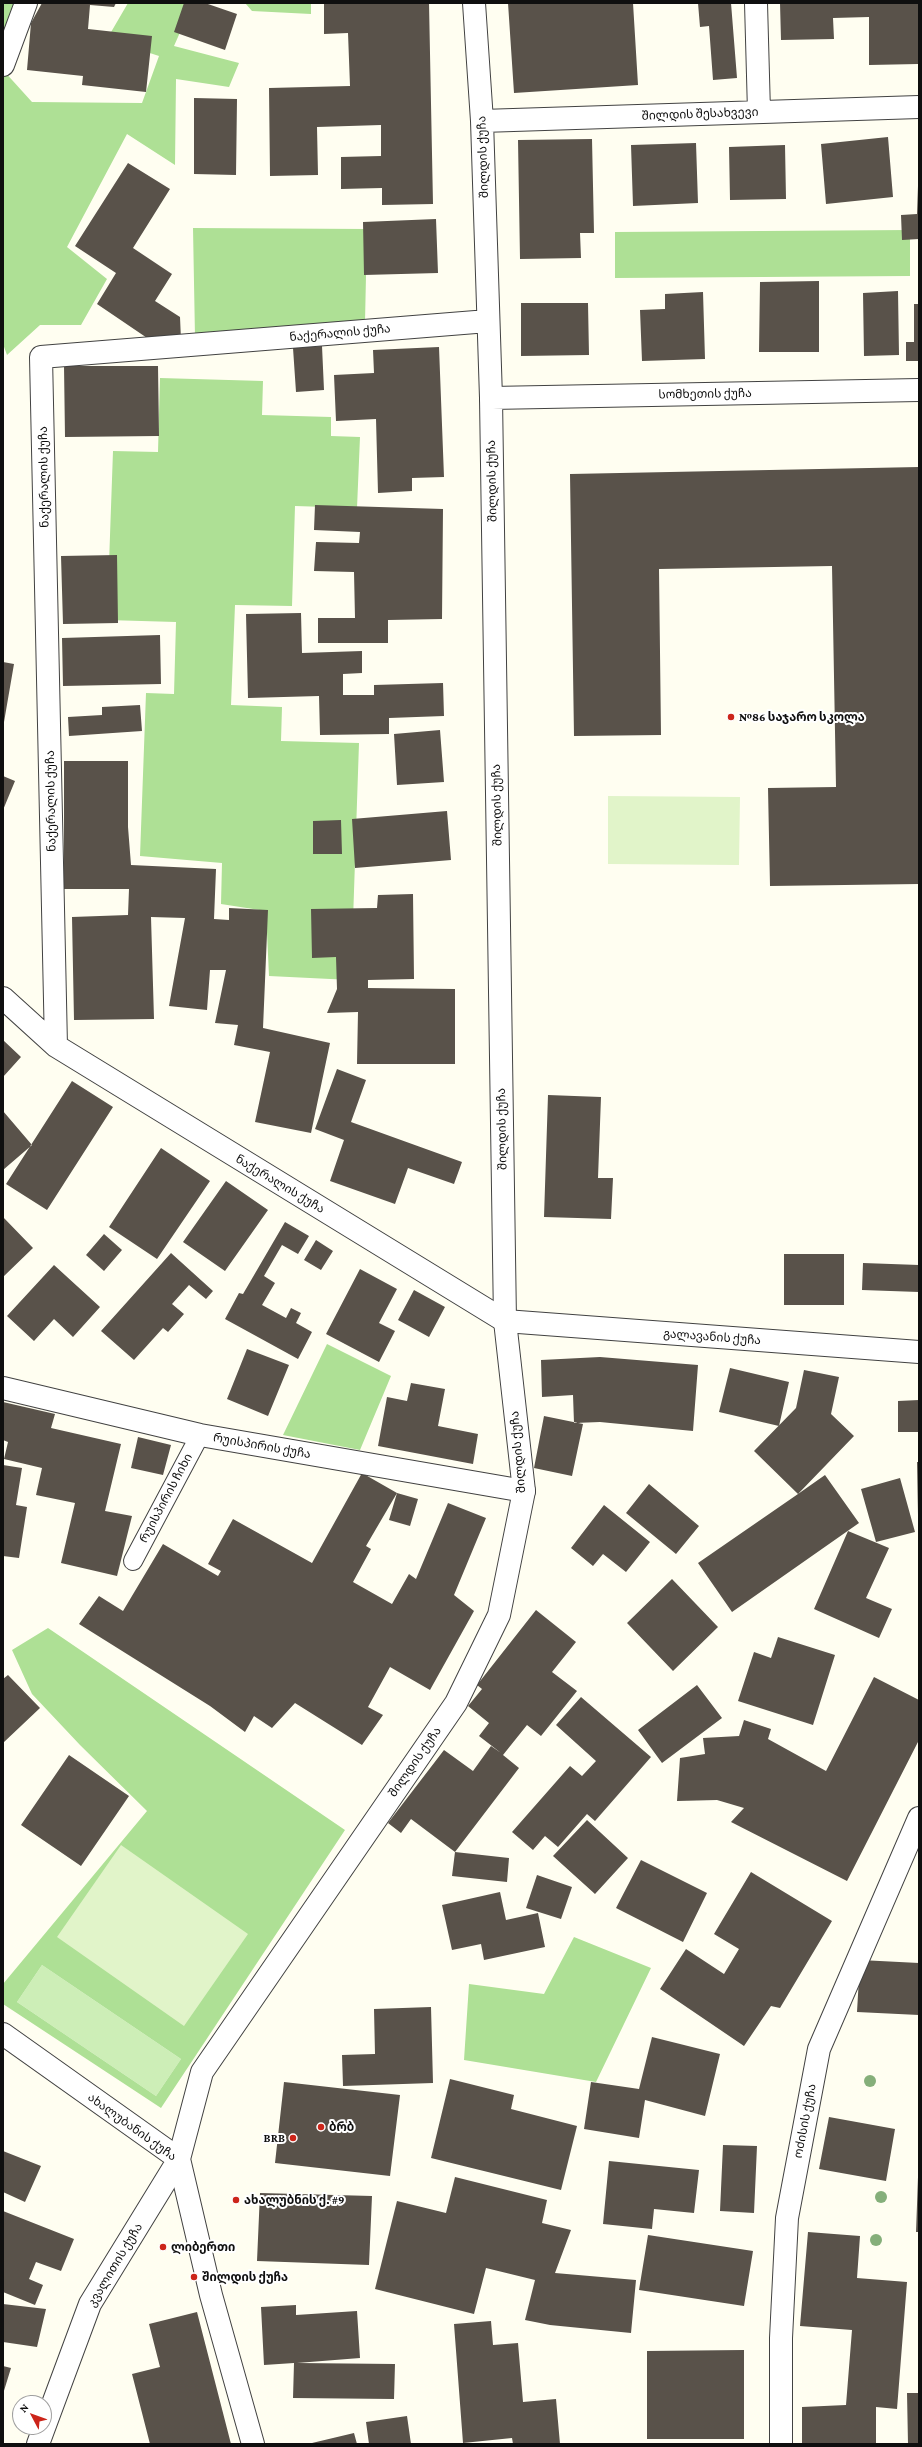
<!DOCTYPE html>
<meta charset="utf-8">
<style>
body{margin:0}
#map{position:relative;width:922px;height:2447px;overflow:hidden;background:#fffef1;font-family:"Crimson Pro",serif}
canvas{display:block}
.frame{position:absolute;inset:0;border:4px solid #0f0f0f;pointer-events:none}
.north{position:absolute;left:12px;top:2395px;width:40px;height:40px;box-sizing:border-box;background:#fff;border:1px solid #9f9f9f;border-radius:50%;rotate:311deg;font-size:11px;font-weight:700;line-height:16px;text-align:center;color:#0f0f0f}
.north::after{content:'';display:block;margin:auto;width:14px;height:18px;background:#cc251a;clip-path:polygon(50% 0,100% 100%,50% 72%,0 100%)}
</style>
<div id="map">
<canvas width="922" height="2447"></canvas>
<div class="frame"></div>
<div class="north">N</div>
</div>
<script>
const c = document.querySelector('canvas').getContext('2d');
c.lineJoin = 'round';
function fillPath(path, color) { c.fillStyle = color; c.fill(path, 'evenodd'); }
function trace(path, color, width, dash) { c.strokeStyle = color; c.lineWidth = width; c.lineCap = dash ? 'butt' : 'round'; c.setLineDash(dash || []); c.stroke(path); }
function label(font, color, halo, rows, align = 'center') {
  c.font = font + ' "Crimson Pro","Noto Sans Georgian",serif'; c.lineWidth = 4; c.setLineDash([]); c.textBaseline = 'middle'; c.strokeStyle = halo; c.fillStyle = color; for (const [text, x, y, turn = 0] of rows) {
    c.save(); c.translate(x, y); c.rotate((+turn || 0) * Math.PI / 180); c.textAlign = isNaN(turn) ? turn : align; if (halo) c.strokeText(text, 0, 0); c.fillText(text, 0, 0); c.restore();
  }
}
fillPath(new Path2D(`
 M42,1965l139,94 -25,37 -139,-94z`), '#cdeeb7');
fillPath(new Path2D(`
 M3,3h13l-13,37z
 M128,3h65l-19,43 65,17 -10,24 -53,-8 -1,86 -48,-31 -60,113 40,32 -26,46h-41l-33,30 -4,-11v-274l29,32 110,1 17,-47 -52,-17z
 M245,3h66v11l-59,-3z
 M193,228l174,1 -2,93 -170,15z
 M910,230v46l-295,2v-46z
 M160,378l103,3 -1,34 69,2v19l29,1 -3,71 -62,-2 -3,100 -57,-1 -4,100 51,2 -1,34 78,2 -8,237 -82,-4 -3,-65 -45,-7 1,-41 -82,-7 6,-163 28,1 2,-72 -69,-2 6,-169 45,1z
 M327,1344l64,32 -31,74 -77,-15z
 M48,1628l297,202 -184,278 -158,-104v-20l144,-173 -67,-66 -48,-51 -20,-44zM42,1965l139,94 -25,37 -139,-94z
 M574,1937l77,31 -55,114 -132,-22 5,-76 75,10z`), '#aee095');
fillPath(new Path2D(`
 M608,796l132,1 -1,68 -131,-1z
 M121,1845l127,89 -64,92 -127,-89z`), '#e1f4c9');
fillPath(new Path2D(`
 M42,3h74l-2,4 -24,-2 -2,24 64,7 -6,56 -64,-7 1,-9 -56,-6 4,-47z
 M184,3h21l32,11 -12,36 -51,-18z
 M324,3h105l4,201 -51,1v-17l-41,1v-32l40,-1v-31l-64,2 1,48 -48,1 -1,-88 81,-2 -2,-53 -24,1z
 M508,3h125l5,82 -124,8z
 M698,3h33l6,75 -24,2 -4,-54 -9,1z
 M780,3h139l-1,61 -49,1v-48l-36,1 1,21 -53,1z
 M194,98l43,1 -1,76 -42,-1z
 M888,137l5,60 -67,7 -5,-60z
 M592,139l2,94h-14l1,25 -61,1 -2,-119z
 M696,143l2,60 -65,3 -2,-61z
 M785,145l1,54 -56,1 -1,-53z
 M128,163l42,26 -37,59 39,26 -17,27 25,16 1,23 -25,4 -59,-40 19,-31 -41,-27z
 M918,186l1,53 -17,1 -1,-25 16,-1z
 M436,219l2,54 -74,2 -1,-53z
 M819,281v71h-60l1,-70z
 M898,291l1,64 -35,1 -1,-63z
 M703,292l2,67 -63,2 -2,-51 25,-1v-15z
 M521,303h67l1,52 -68,1z
 M914,304h5v57h-13v-19h8z
 M322,346l2,44 -28,2 -3,-44z
 M439,347l5,130 -32,1v13l-34,2 -2,-74 -40,2 -2,-46 40,-2 -1,-23z
 M64,366h94l1,70 -94,1z
 M919,467v417l-149,2 -2,-98 68,-1 -4,-221 -173,3 2,166 -87,1 -4,-262z
 M315,505l128,4 -1,110 -54,1v23h-70v-25h37l-1,-46 -40,-1 2,-29 43,1 1,-11 -46,-2z
 M117,555l1,68 -55,1 -2,-68z
 M301,613l1,40 60,-2v22l-19,1v21h31v-10l69,-2 1,33 -55,2v16l-69,1 -1,-39 -71,2 -2,-84z
 M160,635l1,49 -98,2 -1,-48z
 M3,662l11,2 -10,58h-1z
 M140,705l2,26 -73,5 -1,-19 34,-2v-8z
 M440,730l4,52 -47,3 -3,-51z
 M64,761h64v66l3,38 85,4 -2,50 15,1v-12l39,2 -5,118 67,15 -19,90 -56,-11 15,-70 -36,-7 4,-20 -23,-2 11,-53h-16l-3,40 -38,-4 16,-88 -34,-1 3,102 -80,1 -2,-103 56,-2 1,-26h-65z
 M3,776l12,5 -12,29z
 M447,811l4,49 -96,8 -3,-49z
 M341,820l1,34h-29v-33z
 M413,894l1,85 -46,1v8l87,1v75h-98l1,-52 -31,1 10,-24 -1,-32 -24,1 -1,-49 66,-1 1,-13z
 M3,1040l18,17 -18,20z
 M337,1069l29,11 -15,42 111,40 -8,22 -46,-16 -13,36 -65,-23 14,-41 -29,-11z
 M72,1081l41,26 -66,103 -41,-26z
 M548,1095l53,2 -3,81h15l-2,41 -67,-2z
 M3,1111l29,34 -29,25z
 M161,1148l49,33 -53,78 -48,-32z
 M226,1181l42,29 -43,61 -42,-29z
 M3,1217l30,31 -30,29z
 M285,1222l24,14 -11,18 -16,-9 -18,31 11,7 -13,22 24,13 5,-10 10,5 -5,10 16,9 -14,27 -73,-40 14,-26 4,1z
 M104,1234l18,16 -18,21 -18,-16z
 M316,1240l17,11 -12,19 -17,-10z
 M171,1253l42,38 -7,8 -17,-14 -17,19 12,10 -16,18 -5,-4 -29,32 -33,-29z
 M784,1254h60v51h-60z
 M863,1263l56,2v27l-57,-2z
 M54,1265l46,42 -27,30 -19,-18 -20,22 -27,-25z
 M360,1269l37,20 -18,34 16,8 -16,31 -53,-28z
 M414,1290l31,17 -16,30 -31,-17z
 M247,1349l42,16 -21,51 -41,-17z
 M600,1357l98,8 -5,66 -93,-9 -26,1 -1,-28 -31,2 -1,-37z
 M730,1368l59,14 -10,44 -60,-14z
 M804,1370l35,7 -8,37 23,22 -56,58 27,-19 34,48 -127,89 -34,-49 100,-69 -44,-43 42,-43z
 M411,1383l34,6 -7,37 40,8 -5,30 -95,-18 9,-49 20,4z
 M919,1400v32h-21v-31z
 M3,1402l52,12 -4,14 70,16 -16,67 27,5 -15,60 -56,-13 14,-60 -39,-8 6,-27 -38,-9 4,-17 -5,-2z
 M544,1416l39,8 -11,52 -38,-8z
 M138,1437l33,8 -8,30 -32,-7z
 M917,1462h2v53h-1z
 M3,1465l19,3 -6,37 11,2 -8,51 -16,-2z
 M362,1473l35,20 21,6 -8,27 -21,-6 8,-27 -31,53 5,3 -18,33 39,22 17,-30 7,5 32,-76 38,15 -32,77 20,16 -44,79 -40,-23 -22,40 15,8 -21,30 -67,-42 -23,25 -18,-12 -9,16 -35,-26 -131,-82 20,-28 24,15 40,-67 55,32 3,-5 -13,-7 25,-45 79,44z
 M900,1478l15,54 -39,10 -15,-53z
 M649,1484l50,42 -23,28 -50,-41z
 M604,1505l46,37 -24,30 -23,-18 -10,12 -22,-18z
 M848,1531l41,17 -23,50 26,11 -13,29 -65,-29z
 M672,1579l46,48 -45,44 -46,-48z
 M536,1610l40,32 -24,30 25,19 -36,45 -14,-11 -24,30 16,13 -64,84 54,6 -2,24 -55,-6 3,-24 -44,-33 -10,14 -13,-10 56,-73 29,21 18,-25 10,7 -22,-17 10,-13 -21,-17 14,-17 -5,-4z
 M778,1637l57,18 -22,70 -75,-24 16,-49 17,6z
 M8,1675l32,33 -37,35v-64z
 M874,1677l45,23v40l-72,141 -116,-59 13,-14 -27,-8 -40,1 3,-43 25,-4 -2,-16 36,-2 5,-16 27,9 -3,10 58,32z
 M697,1685l25,33 -60,45 -24,-33z
 M581,1697l70,60 -56,64 -8,-7 -29,33 -13,-11 -12,14 -21,-18 58,-66 12,10 14,-15 -40,-36z
 M69,1755l60,41 -48,70 -60,-41z
 M587,1820l41,38 -33,36 -42,-38z
 M641,1860l66,33 -24,49 -67,-34z
 M751,1872l81,49 -52,87 -9,-2 -27,40 -84,-57 26,-40 38,25 15,-25 -25,-15z
 M537,1875l35,12 -11,32 -35,-11z
 M500,1892l6,28 32,-7 7,34 -61,13 -3,-16 -29,6 -10,-45z
 M860,1960l59,3v52l-62,-3z
 M431,2007l2,76 -90,3 -1,-31 33,-1 -1,-45z
 M652,2037l68,17 -15,62 -60,-16 -6,38 -55,-9 7,-47 48,7z
 M450,2079l64,16 -3,14 66,17 -16,64 -130,-32z
 M284,2082l116,13 -10,81 -115,-13z
 M829,2117l66,12 -9,52 -67,-12z
 M723,2145l34,1 -3,67 -34,-2z
 M3,2151l38,15 -16,36 -22,-10z
 M609,2161l90,9 -5,43 -40,-4 -2,20 -49,-5z
 M455,2177l92,23 -5,23 29,7 -16,43 81,7 -5,53 -81,-8 -25,-5 10,-40 -49,-12 -12,46 -99,-25 22,-88 49,12z
 M918,2177h1v55h-3z
 M260,2193l112,3 -3,69 -112,-4z
 M3,2211l71,28 -13,32 -25,-9 -7,17 14,6 -8,20 -32,-13z
 M808,2232l52,4 -3,42 50,4 -10,127 -21,-2v37h-74v-37l44,-2 6,-75 -52,-4z
 M648,2235l105,16 -9,55 -105,-16z
 M3,2304l43,5 -9,38 -34,-5z
 M296,2305v10l61,-4 3,47 -63,5 98,1 -1,35 -101,-1 1,-35 -30,2 -3,-58z
 M197,2312l34,132h-81l-18,-70 28,-7 -11,-43z
 M491,2321l2,24 25,-2 5,59 33,-3 4,45h-47l-1,-6 -49,5 -9,-119z
 M744,2350v89h-97v-88z
 M3,2366l8,2 -8,26z
 M907,2393h12v51h-11z
 M407,2416l4,28h-42l-3,-22z
 M354,2433l3,11h-45v-1z`), '#59524a');
const service = new Path2D(`
 M133,1561l67,-126`);
const minor = new Path2D(`
 M474,3l8,118 9,277
 M756,3l3,109
 M3,65l23,-62
 M482,121l437,-14
 M3,998l53,48 449,275 414,31
 M56,1046l-15,-689 447,-36
 M3,1388l197,47 324,56
 M3,2034l176,125 -89,145 -52,140
 M781,2444v-106l6,-120 32,-169 100,-231`);
const tertiary = new Path2D(`
 M253,2444l-42,-149 -32,-136 23,-87 254,-369 43,-88 25,-124 -19,-170 -14,-923 428,-8`);
trace(service, '#424242', 20);
trace(minor, '#424242', 24);
trace(tertiary, '#424242', 24);
trace(service, '#fff', 18);
trace(minor, '#fff', 22);
trace(tertiary, '#fff', 22);
c.fillStyle = '#85af7a';
for (const [x, y] of [
 [870,2081],
 [881,2197],
 [876,2240]
]) { c.beginPath(); c.arc(x, y, 6, 0, 2 * Math.PI); c.fill(); }
for (const [x, y, r, color] of [
 [731,717,4,"#cc251a"],
 [321,2127,4,"#cc251a"],
 [293,2138,4,"#cc251a"],
 [236,2200,4,"#cc251a"],
 [163,2247,4,"#cc251a"],
 [194,2277,4,"#cc251a"]
]) { const dot = new Path2D(); dot.arc(x, y, r, 0, 2 * Math.PI); c.fillStyle = color; c.fill(dot); trace(dot, '#fff', 1.5); }
label('12px', '#0f0f0f', '#fff', [
 ["შილდის შესახვევი",700,114,-2],
 ["შილდის ქუჩა",483,157,-92],
 ["ნაქერალის ქუჩა",340,333,-5],
 ["სომხეთის ქუჩა",705,394,-1],
 ["ნაქერალის ქუჩა",44,477,-91],
 ["შილდის ქუჩა",492,481,-91],
 ["ნაქერალის ქუჩა",51,801,-91],
 ["შილდის ქუჩა",497,805,-91],
 ["შილდის ქუჩა",502,1129,-91],
 ["ნაქერალის ქუჩა",280,1184,31],
 ["გალავანის ქუჩა",712,1337,4],
 ["რუისპირის ქუჩა",262,1446,10],
 ["შილდის ქუჩა",518,1452,-95],
 ["რუისპირის ჩიხი",166,1498,-62],
 ["შილდის ქუჩა",415,1762,-55],
 ["ოძისის ქუჩა",805,2121,-79],
 ["ახალუბანის ქუჩა",132,2127,36],
 ["კვალითის ქუჩა",115,2265,-59]
]);
label('bold 12px', '#0f0f0f', '#fff', [
 ["№86 საჯარო სკოლა",739,717],
 ["ბრბ",329,2127],
 ["BRB",285,2138,"right"],
 ["ახალუბნის ქ. #9",244,2200],
 ["ლიბერთი",171,2247],
 ["შილდის ქუჩა",202,2277]
], 'left');
</script>
